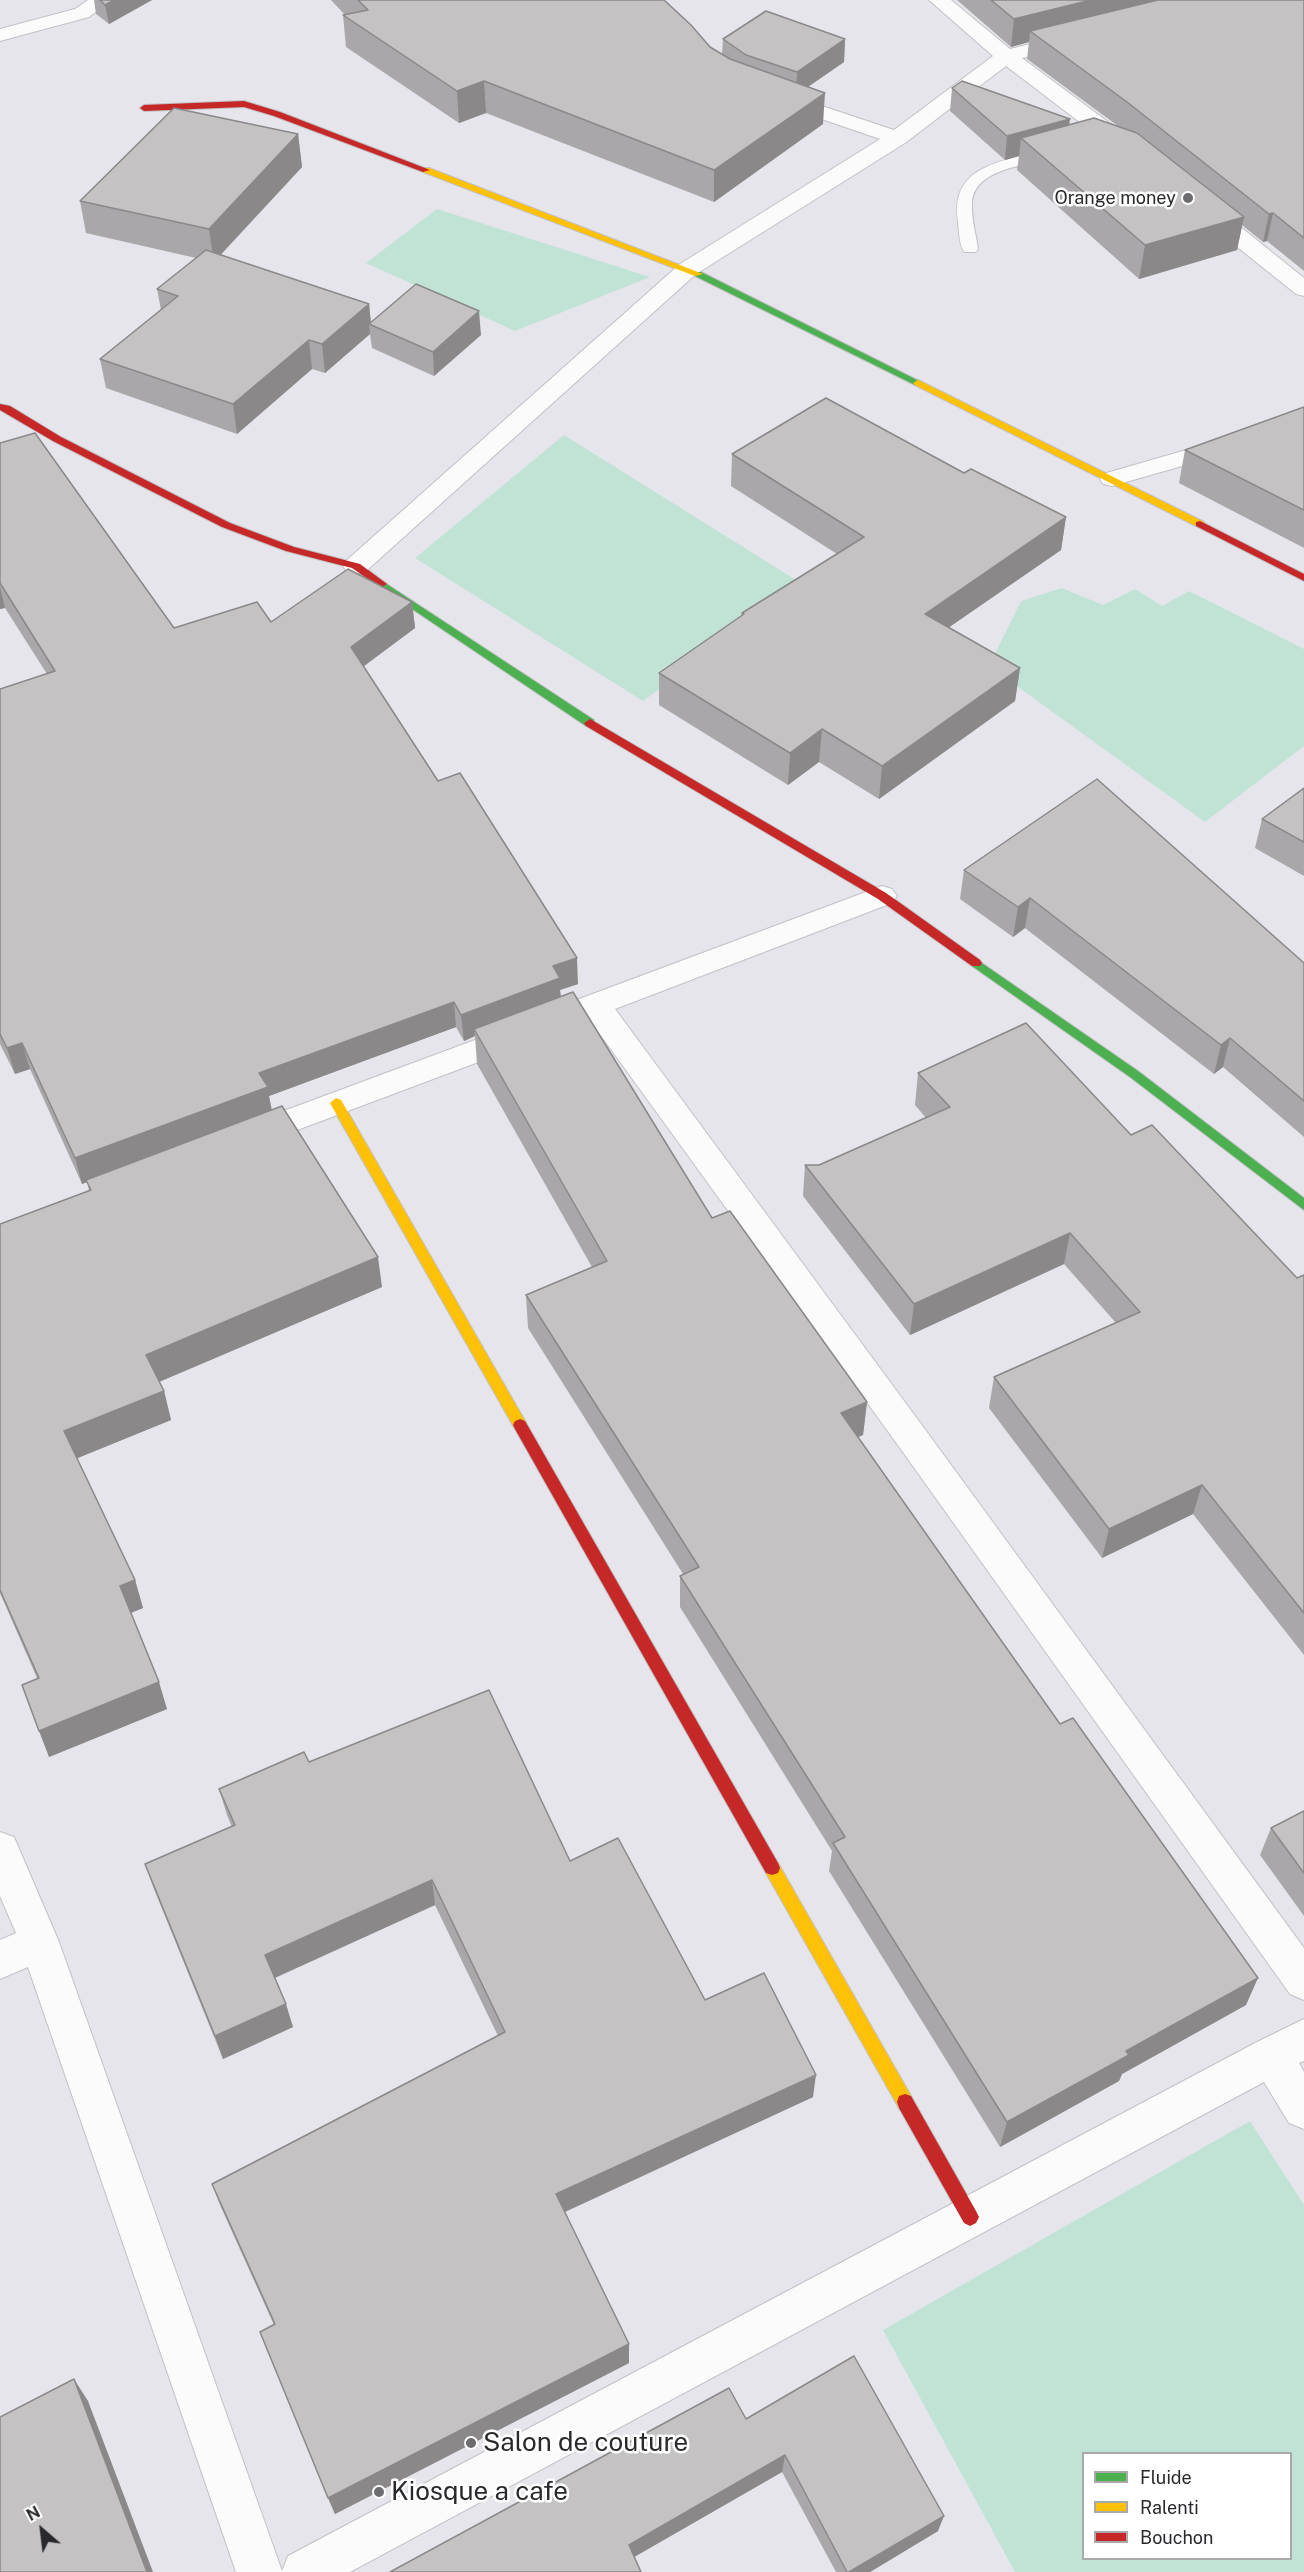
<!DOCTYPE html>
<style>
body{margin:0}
#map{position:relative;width:1304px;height:2572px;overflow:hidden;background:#e5e5eb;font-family:"Public Sans",sans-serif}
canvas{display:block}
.legend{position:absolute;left:1082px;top:2452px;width:210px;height:108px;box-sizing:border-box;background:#fff;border:2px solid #a9a9ab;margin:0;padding:8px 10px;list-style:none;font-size:18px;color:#29292d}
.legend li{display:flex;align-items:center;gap:12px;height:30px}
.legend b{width:30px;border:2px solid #a9a9ab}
.north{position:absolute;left:12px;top:2500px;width:60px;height:60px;-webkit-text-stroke:4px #fff;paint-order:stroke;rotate:332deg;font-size:16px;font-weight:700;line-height:24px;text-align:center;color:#29292d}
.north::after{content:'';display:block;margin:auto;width:21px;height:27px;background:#29292d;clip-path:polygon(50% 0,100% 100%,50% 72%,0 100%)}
</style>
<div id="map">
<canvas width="1304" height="2572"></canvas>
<ul class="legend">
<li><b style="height:8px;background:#4caf50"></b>Fluide</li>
<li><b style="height:8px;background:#ffc107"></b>Ralenti</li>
<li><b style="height:8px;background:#c62828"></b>Bouchon</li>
</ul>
<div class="north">N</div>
</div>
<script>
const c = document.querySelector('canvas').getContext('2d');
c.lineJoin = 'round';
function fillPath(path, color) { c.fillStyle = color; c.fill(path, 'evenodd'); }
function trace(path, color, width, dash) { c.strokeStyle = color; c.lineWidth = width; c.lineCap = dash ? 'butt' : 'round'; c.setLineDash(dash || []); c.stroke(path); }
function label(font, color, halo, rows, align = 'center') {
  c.font = font + ' "Public Sans",sans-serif'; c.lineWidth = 5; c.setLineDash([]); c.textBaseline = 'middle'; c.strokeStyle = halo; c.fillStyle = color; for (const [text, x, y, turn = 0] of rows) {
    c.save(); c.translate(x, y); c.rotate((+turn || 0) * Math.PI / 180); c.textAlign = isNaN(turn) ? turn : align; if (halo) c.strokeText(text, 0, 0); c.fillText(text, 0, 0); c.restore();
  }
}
fillPath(new Path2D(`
 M437,209l213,68 -135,54 -149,-68z
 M564,435l240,150 -161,116 -228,-143z
 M1062,588l41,17 32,-16 27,17 27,-15 115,58v97l-99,76 -216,-156 32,-65z
 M1250,2121l54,84v367h-289l-132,-242zM1084,2454h206v104h-206z`), '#c1e3d6');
const lane = new Path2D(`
 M1048,150l6,2 2,3 -2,3c-26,7 -79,10 -82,44 -1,16 4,32 6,47l-2,3h-12c-5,-8 -5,-21 -6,-31 -9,-57 49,-61 90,-71z`);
const street = new Path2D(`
 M88,0h24l-23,17 -89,24v-12l75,-20z
 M929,0h22l59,49 61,-15 7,2 3,4 -3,4 -56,14 113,84 3,5 -3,5 -8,1 -8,-1 -113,-86 -101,77 -209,131 -331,298 -9,2 -9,-2 -4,-6 4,-6 333,-296 200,-125 -105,-36 -4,-4 4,-4 7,-2 7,2 105,35 99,-74z
 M1204,202l8,2 92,74v18l-8,-2 -100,-80 -3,-5 3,-5z
 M1304,416v15l-192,55 -9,-2 -3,-5 3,-5z
 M882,886l10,3 5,7 -5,7 -277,106 309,419 380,520v52l-14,-6 -390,-546 -311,-429 -15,5 -11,-3 -4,-8 4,-8z
 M518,1024l11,3 4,8 -4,8 -269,101 -11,4 -11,-4 -5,-8 5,-8z
 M0,1832l14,5 45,105 223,629 6,-15 969,-514 47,-23v42l-5,2 5,9v57l-15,-6 -25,-41 -914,490h-114l-208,-605 -28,12v-39l16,-7 -16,-37z`);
const fast = new Path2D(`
 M695,272h6l222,111 -8,2 -220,-109z
 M382,581l212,139v6h-8l-208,-140 -1,-2z
 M976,959l162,112 166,127v12l-174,-133 -158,-111 -2,-3z`);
const slow = new Path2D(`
 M423,168h6l274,106 -8,2 -272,-104z
 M918,380l286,142 1,2 -1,2h-8l-281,-141 -2,-2z
 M336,1098l5,2 184,321 2,4 -2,4 -5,2 -5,-2 -185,-326z
 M772,1861l6,2 133,233 2,6 -2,6 -6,2 -6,-2 -133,-235 -2,-5 2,-5z`);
const jam = new Path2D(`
 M244,101l36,11 150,58 -7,2 -149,-56 -30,-9 -100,4 -4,-3 4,-3z
 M0,404l10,2 51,31 169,86 64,24 66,17 27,20 -5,3 -4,-1 -26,-18 -66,-17 -64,-24 -169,-86 -53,-31z
 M1200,521l104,53v7l-108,-55v-4z
 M590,719l296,174 94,67 2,3 -2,3h-8l-94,-67 -292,-173 -2,-3z
 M520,1419l5,2 253,442 2,5 -2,5 -6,2 -6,-2 -251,-444 -2,-4 2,-4z
 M905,2094l6,2 65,115 3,6 -3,6 -6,3 -6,-3 -65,-115 -2,-6 2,-6z`);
trace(lane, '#c1c1c6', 2);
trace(street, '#c1c1c6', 2);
trace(fast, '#c1c1c6', 2);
trace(slow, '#c1c1c6', 2);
trace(jam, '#c1c1c6', 2);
fillPath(lane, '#fbfbfc');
fillPath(street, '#fbfbfc');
fillPath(fast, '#4caf50');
fillPath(slow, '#ffc107');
fillPath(jam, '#c62828');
fillPath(new Path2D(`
 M94,0h58l-43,24 -13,-10z
 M331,0h333l46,47 12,7 1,-15h122l-1,23 -36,25 15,37 -109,78 -228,-89 -27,10 -113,-76 -3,-32h2z
 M957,0h347v271l-37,-30 -4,1 -21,-17 -5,25 -98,29 -122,-109 2,-14 -14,4 -55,-49 2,-23 118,36 48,2 -91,-67 2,-17 -18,5z
 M298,134l4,33 -82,88 149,49 2,19 110,12 -47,41 -62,-28 -2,-14 -45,39 -13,-4 -75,65 -131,-46 -6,-29 61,-49 -4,-21 39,-31 -110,-25 -6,-32z
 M1304,407v141l-125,-65 6,-33z
 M0,443l174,185 97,-6 141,-20 3,26 -52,39 75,114 140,203 -18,6 1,6 151,222 155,184 -4,33 -5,2 388,568 -124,69 -3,7 -119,66 -171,-276 3,-20 -152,-244v-31l3,-2 -155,-246 -2,-33 66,-28 -115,-203 -2,-28 -11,5 -8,-14 -187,69 3,14 110,177 -223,95 5,9 7,29 -94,38 58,122 8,28 -12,5 36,96 -118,48 -12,-79 -37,-85v-369l89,-33 -2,-9 -5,2 -52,-115 -15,5 -15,-30v-355l47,-15 -42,-66 -5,1z
 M732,454l232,19 102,44 -5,33 -112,77 71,41 -5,33 -136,98 -60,-37 -31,23 -129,-80v-32l82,-57 1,-3 95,-59 -106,-68z
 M1304,788v88l-49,-28 7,-29z
 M964,870l340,93v174l-81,-70 -9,7 -189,-146 -12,9 -53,-38z
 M918,1073l213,62 166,143 7,-3v380l-111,-141 -91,44 -113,-150 5,-31 122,-54 -52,-59 -154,71 -107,-139 2,-31h14l107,-47 -11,-13z
 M309,1762l261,99 135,139 108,97 -248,115 64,132v19l-294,151 -75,-182 14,-7 -54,-120 -8,-21 286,-148 -63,-131 -160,73 18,49 -70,32 -69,-170 -9,-25 87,-37 -5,-12 -8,-26z
 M1304,1811v105l-44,-61 11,-27z
 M746,2419l192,112 -68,41h-34l-54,-100 -148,85 -244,15z`), '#a9a7a9');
fillPath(new Path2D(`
 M114,0h38l-43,24 -4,-19z
 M1091,0h108l-169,31 -1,11 -18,5 3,-28z
 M845,39l-1,23 -48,33 1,-23z
 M484,81l2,32 -27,10 -2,-32z
 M825,93l-2,31 -109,78v-32z
 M1070,119l-3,23 -46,-4 -2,18 -14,4 2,-24z
 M298,134l4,33 -88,95 -5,-33z
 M1273,213l-6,28 -4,1 6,-28z
 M1244,217l-7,33 -98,29 6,-34z
 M369,304l2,20h-2l1,10 -45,39 -3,-29z
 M479,311l2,24 -47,41 -1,-24z
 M309,340l3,29 -75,65 -4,-30z
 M1066,517l-5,33 -139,96 3,-32z
 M0,587l5,21 -5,1z
 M412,602l3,26 -62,46 -2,-27z
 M1020,668l-5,33 -136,98 3,-33z
 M822,729l-3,33 -31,23 2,-32z
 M1030,898l-5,30 -12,9 5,-30z
 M577,958l1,26 -18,6 1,14 -87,25 1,7 -11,5 -3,-26 92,-49z
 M454,1002l2,25 -187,69 3,17 -190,71 -7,-26 184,-85z
 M1230,1038l-7,29 -9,7 7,-29z
 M22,1043l8,26 -15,5 -8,-26z
 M1070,1233l-6,31 -154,71 4,-31z
 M378,1257l4,30 -228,97 -8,-29z
 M164,1391l7,29 -98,40 -9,-29z
 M867,1402l-4,33 -25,11 3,-33z
 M1202,1485l-9,29 -91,44 7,-29z
 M135,1580l8,28 -15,6 -8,-28z
 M159,1682l8,27 -118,48 -10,-26z
 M432,1880l3,25 -163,74 -7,-24z
 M1258,1978l-12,27 -124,69 -3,7 -119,66 7,-25 119,-71z
 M286,2004l7,23 -70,32 -8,-23z
 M816,2075l-3,22 -255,118 -2,-21z
 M629,2344v19l-294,151 -7,-16z
 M74,2379l14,22 65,171h-6z
 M785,2455l-3,17 -153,88v-15z
 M944,2516l-6,15 -68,41h-21z`), '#8a8889');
const building = new Path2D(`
 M100,0h14l-9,5z
 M358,0h306l27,25 19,22 20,12 95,34 -111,77 -230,-89 -27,10 -114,-76 25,-5z
 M991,0h100l-77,19z
 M1158,0h146v238l-31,-25 -4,1 -142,-112 -97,-71z
 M766,11l79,28 -48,33 -51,-17 -23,-16z
 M962,81l108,38 -63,17 -55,-48z
 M174,108l124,26 -89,95 -129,-28z
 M1094,118l43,15 107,84 -99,28 -124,-107z
 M206,250l163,54 -47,40 -13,-4 -76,64 -133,-45 78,-63 -21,-7z
 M416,284l63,27 -46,41 -64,-28z
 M826,398l138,75 7,-4 95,48 -141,97 95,54 -138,98 -60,-37 -32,24 -131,-80 85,-59 -2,-1 122,-76 -132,-83z
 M1304,407v103l-119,-60z
 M35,433l139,195 83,-26 14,20 77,-53 64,33 -61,45 87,134 22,-8 117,185 -24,8 7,12 -99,37 -7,-13 -195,71 9,14 -193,71 -53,-115 -15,5 -7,-14v-345l55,-18 -55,-88v-140z
 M1097,779l207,184v138l-74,-63 -9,7 -191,-147 -12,9 -54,-37z
 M1304,788v54l-42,-23z
 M573,992l139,226 18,-7 137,191 -26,11 219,311 13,-6 185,260 -132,73 3,4 -122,67 -174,-279 12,-6 -165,-261 19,-9 -173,-272 81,-34 -133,-232z
 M1026,1023l105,112 21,-10 145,153 7,-3v338l-102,-128 -93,44 -115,-152 146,-65 -70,-79 -156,71 -109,-139h14l131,-58 -32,-34z
 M282,1106l96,151 -232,98 18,36 -100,40 71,149 -15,6 39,96 -120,49 -17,-46 17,-7 -39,-88v-366l91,-34 -5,-10z
 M489,1690l81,171 48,-23 87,162 59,-27 52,102 -260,119 73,150 -301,154 -68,-166 15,-8 -63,-140 293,-152 -73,-152 -167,75 21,49 -71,32 -70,-172 90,-39 -16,-36 85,-37 5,10z
 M1304,1811v62l-33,-45z
 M854,2356l90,160 -95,56h-2l-62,-117 -156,90 12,27h-251l339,-184 17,31z
 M74,2379l73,193h-147v-155z`);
fillPath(building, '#c5c2c4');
trace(building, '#8a8889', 1.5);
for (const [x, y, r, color] of [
 [1188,198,6,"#6b6b70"],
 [471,2443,6,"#6b6b70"],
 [379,2492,6,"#6b6b70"]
]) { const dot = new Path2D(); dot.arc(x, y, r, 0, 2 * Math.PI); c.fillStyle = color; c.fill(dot); trace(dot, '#fff', 2); }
label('18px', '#29292d', '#fff', [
 ["Orange money",1176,198]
], 'right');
label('26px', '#29292d', '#fff', [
 ["Salon de couture",483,2443],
 ["Kiosque a cafe",391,2492]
], 'left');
</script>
